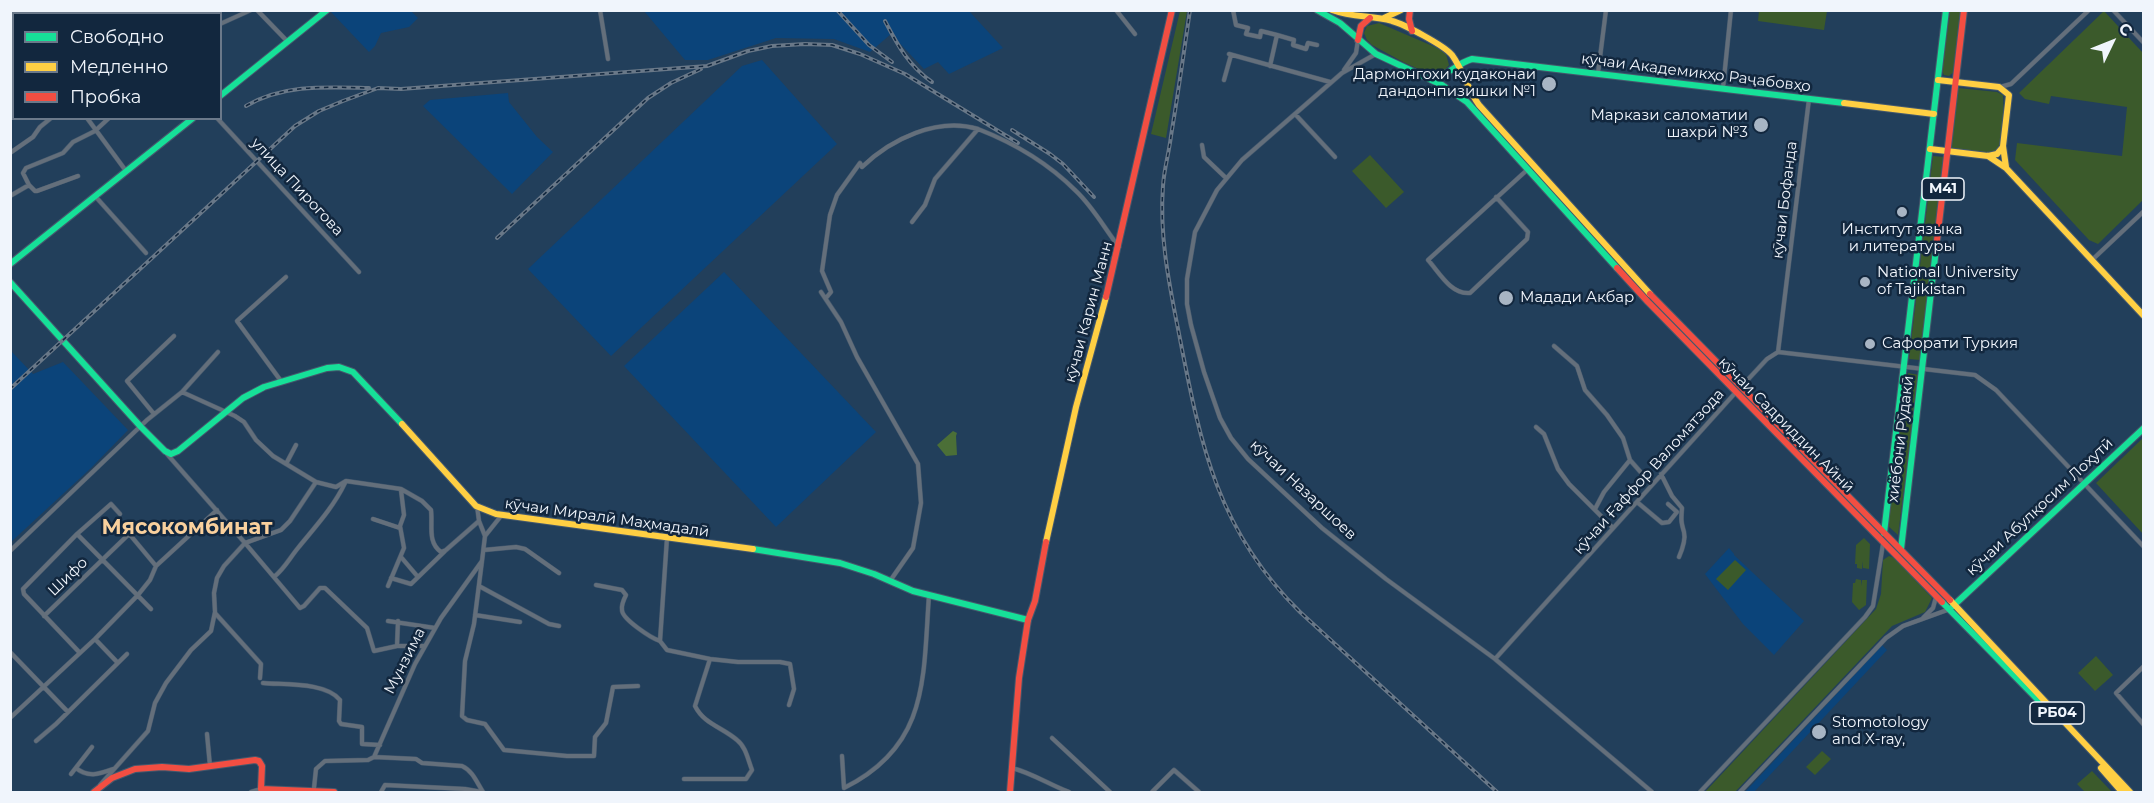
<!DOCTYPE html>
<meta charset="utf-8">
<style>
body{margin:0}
#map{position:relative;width:2154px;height:803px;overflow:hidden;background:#223f5b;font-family:Montserrat,sans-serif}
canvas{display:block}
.frame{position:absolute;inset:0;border:12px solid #f0f5fc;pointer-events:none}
.legend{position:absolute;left:12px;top:12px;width:210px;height:108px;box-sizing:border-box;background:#12273e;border:2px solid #6b798a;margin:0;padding:8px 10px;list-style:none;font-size:18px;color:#f0f5fc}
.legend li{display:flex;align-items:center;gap:12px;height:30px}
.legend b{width:30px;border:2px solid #6b798a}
.north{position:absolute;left:2082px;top:12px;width:60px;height:60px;-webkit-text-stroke:4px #12273e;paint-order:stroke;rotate:47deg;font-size:16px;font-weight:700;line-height:24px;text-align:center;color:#f0f5fc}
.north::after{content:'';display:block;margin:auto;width:21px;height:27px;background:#f0f5fc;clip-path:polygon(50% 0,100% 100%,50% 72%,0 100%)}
</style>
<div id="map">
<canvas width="2154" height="803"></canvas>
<div class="frame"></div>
<ul class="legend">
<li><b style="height:8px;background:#16e098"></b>Свободно</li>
<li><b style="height:8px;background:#ffcf43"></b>Медленно</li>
<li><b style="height:8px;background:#f24e42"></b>Пробка</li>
</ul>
<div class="north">С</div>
</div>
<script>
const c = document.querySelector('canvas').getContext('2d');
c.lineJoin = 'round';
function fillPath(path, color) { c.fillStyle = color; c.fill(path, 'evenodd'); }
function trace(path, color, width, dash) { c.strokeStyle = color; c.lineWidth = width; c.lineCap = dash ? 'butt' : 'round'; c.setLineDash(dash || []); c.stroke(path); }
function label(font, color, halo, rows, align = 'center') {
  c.font = font + ' Montserrat,sans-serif'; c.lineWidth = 5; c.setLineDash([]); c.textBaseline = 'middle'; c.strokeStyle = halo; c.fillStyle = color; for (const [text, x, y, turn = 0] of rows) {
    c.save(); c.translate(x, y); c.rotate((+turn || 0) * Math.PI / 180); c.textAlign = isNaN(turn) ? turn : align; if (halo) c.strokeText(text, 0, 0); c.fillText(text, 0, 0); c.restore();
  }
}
fillPath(new Path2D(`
 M334,10l77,1 7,7 -9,9 -28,6 -6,13 -6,6 -38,-40z
 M644,11h325l34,37 -54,26 -11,-12 -14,7 -33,-35 -21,18 -36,-13 -58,-1 -68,22h-23z
 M762,60l75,84 -226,212 -83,-87 214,-203z
 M508,93l1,9 28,35 16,15 -41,42 -89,-88 7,-6z
 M724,272l152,160 -100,95 -152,-161z
 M11,351l22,23 30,-12 65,68 -37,38 -80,74z
 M1729,548l5,6v1l70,66 -30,34 -31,-31 -38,-50z
 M1882,645l5,5 -133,142h-9z`), '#0b447a');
fillPath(new Path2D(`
 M1180,11h7l-21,127 -15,-4z
 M1759,11h68l-3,19 -66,-9z
 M1950,11h11l-6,60 -6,5 -5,-1 -2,-4z
 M2104,11l39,42 1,146 -46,45 -9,-4 -74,-80 2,-17 105,13 5,-49 -76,-11 -2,8 -24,-5 -6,-6z
 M1379,23l63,27 4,4 3,11 -6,7 -14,2 -26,-12 -31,-17 -5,-5 -3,-7 3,-7z
 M1958,88l39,4 6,3 1,28 -3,23 -3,4 -10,4 -37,-6z
 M1370,155l34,37 -18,16 -34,-37z
 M1933,156l11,1 -24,203 -11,-1z
 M1908,373l11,2 -21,160 -11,-10z
 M2143,438v96l-47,-51z
 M1864,538l6,6 -1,25 -6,-1v-7l-1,8 -5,-1v-4h-2l1,-19z
 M1889,556l6,2 37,40 -7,14 -33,14 -157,166h-30l171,-183 5,-15 2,-34z
 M1735,560l11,10 -18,20 -12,-11z
 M1856,579l5,1v6l1,-6h5l-1,25 -7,5 -7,-8 1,-19h2z
 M2096,656l17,19 -18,16 -17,-18z
 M1822,751l9,8 -16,16 -9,-8z
 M2092,771l20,21h-27l-8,-8z`), '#3b5a2b');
fillPath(new Path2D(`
 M953,431l4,2 -1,3 1,19 -11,1 -9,-11z`), '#4b6f37');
const street = new Path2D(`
 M140,10l6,4
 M257,10l31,32
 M600,10l8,49
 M1116,10l19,24
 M1233,10l3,15 12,3 -2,6 14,3 1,-6 16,4 -7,31
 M2113,10l31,33
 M23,14l3,-4
 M49,14l2,-4
 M128,14l3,-4
 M162,14l9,-4
 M220,24l31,-14
 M10,31l4,-5
 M1277,35l17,5 -1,5 13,4 2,-6 9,2
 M10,39l4,1
 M1229,54l101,28
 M1374,55l-32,18 -100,87 -25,30 -22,42 -8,47v25l4,21 13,47 16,46 11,20 17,21 74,69 64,51 109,80 157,133
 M1344,70l12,-17 2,-13
 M1598,73l8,-63
 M1224,80l7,-25
 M2000,87l11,-3 78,-74
 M1723,88l8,-78
 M10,108h4
 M1295,114l40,43
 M87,118l39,53
 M217,118l142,154
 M978,129c36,14 70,34 98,62 17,16 29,38 43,56
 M1202,145l2,12 22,21
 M10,153l23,-16 7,-10 11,-9
 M29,185l-6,-12 3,-5 37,-15 10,-11 22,-11 14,-13
 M10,196l19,-11 6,6h2l41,-15
 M95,196l51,57
 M1496,197l32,35 -1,7 -57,54c-19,2 -31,-21 -42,-33l99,-90
 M2092,260l52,-49
 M821,292l20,30 16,35 61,107 3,39 -8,45 -23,33
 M826,298l5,-6 -9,-21 8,-56 7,-20 23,-32 2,4c29,-28 75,-50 116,-38l-43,50 -10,26 -13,17
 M1554,346l23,20 8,24 22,25 16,23 7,22 22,25
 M1778,352l31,-253
 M281,381l-44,-60 49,-44
 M1741,387l26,-28 11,-7 197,23 21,15 148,157
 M182,392l36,-40
 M154,414l-27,-33 47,-45
 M1536,427l8,7 14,35 11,15 44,44
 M167,454l78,89 36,-13 9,-9 26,-39 20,5 10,-6 55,8 21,12 9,9c2,15 -4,32 10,42l5,-2 33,-29
 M286,464l10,-19
 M1661,474l11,22 10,12c-1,12 -1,14 2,24 2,8 -2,18 -5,25
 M1637,502l25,21 7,-1 8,-10 -9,-8
 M1595,509l9,-17 26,-32
 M373,519l27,9
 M77,534l74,75
 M485,536l16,-20
 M667,538l-7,103 7,9 43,9 -15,47c9,18 27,21 42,34 9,7 11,20 15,30l-6,9h-62
 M484,550l32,-3 9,2 34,24
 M10,551l137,-131 35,-28 53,24 9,6 12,18 17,16 43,26
 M401,557l17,20
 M482,561l-8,63 -9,37 -3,55 5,4 18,4 19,26 63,6h27l1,-19 11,-14 7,-36 25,-1
 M274,577c11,-9 15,-18 24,-29 17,-21 35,-40 47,-65
 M391,578l20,6 34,-33
 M596,585l26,5 4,5c-2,4 -5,10 -4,15 0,9 29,28 38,31
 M388,586l16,-38 -4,-22 4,-11 -3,-25
 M479,586l70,38 10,2
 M215,613l46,51 -1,14
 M475,615l45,7
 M44,616l84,-81 3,1 25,30
 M1923,618l10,-10 3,-11
 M388,621l47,7
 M95,639l22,23
 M397,646l1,-25
 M10,652l58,60
 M80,653l-56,-59 -1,-5 54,-55 34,-30 9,10
 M710,659l28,3h42l10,2 4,25 -5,16
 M1495,659l241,-267
 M2144,666l-28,27 28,32
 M263,683c22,2 63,-1 77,17l-1,21 2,3 21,3v17l18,1
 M10,718l85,-79 43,-44 12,-15 6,-14 61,-56
 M207,734l3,32
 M1052,738l58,54
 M36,741l20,-17 71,-70
 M842,756l2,32c85,-42 79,-109 85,-193
 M374,757l42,2 6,4 40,3c11,5 15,17 21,26
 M76,768c12,10 23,6 37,1
 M1012,768c20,5 38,17 57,24
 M71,774l21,-27
 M100,785l48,-54 7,-28 11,-20 25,-33 20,-19 4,-19 -1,-19 3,-15 7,-12 21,-23 55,65 4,-2 16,-18h5l42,40 7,23 23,-5h28
 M314,788l2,-19 9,-8 43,-1 6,-3 41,-93 26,-46 41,-57 3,-25 -6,-15 -2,-15
 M251,792l10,-3
 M381,792l4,-7 80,4 17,3
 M1152,792l22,-22 25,22
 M1700,792l165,-175 8,-11 10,-62
 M1740,792l146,-154 17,-12 47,-17`);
const fast = new Path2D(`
 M1317,10l23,13 36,31 66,31 25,17 150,166
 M1432,79c16,-3 25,-16 40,-20l372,44
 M220,96l107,-86
 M10,264l183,-146
 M10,282l131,145 24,24 6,3 7,-3 65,-53 21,-11 63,-19 12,-1 14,5 49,52
 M1884,533l62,-523
 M753,549l87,14 34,11 39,17 115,29
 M1901,549l35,-300
 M1942,602l100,102
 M1953,606l191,-178`);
const slow = new Path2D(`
 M1332,10c22,8 40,5 60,11 12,3 53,25 60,34 11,15 16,35 27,50l171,189
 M1384,18l17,-8
 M1938,80l61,7 10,8 -6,51 3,21
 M1844,103l90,11
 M1930,149l58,7 9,-2 6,-7
 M1988,156l18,12 138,148
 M402,424l74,82 20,8 257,35
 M1046,542l30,-135 30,-110
 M1950,600l180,192
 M2101,768l21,24`);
const jam = new Path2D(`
 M1410,10l-1,9 3,12
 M1358,40l3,-14 9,-8
 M1936,249l28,-239
 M1617,268l31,34 294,300
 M1650,294l300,306
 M1106,297l66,-287
 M94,792l18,-14 23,-9 27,-2 27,2 66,-9 4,1 3,5 -1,23 73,3
 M1010,792l9,-114 9,-58 7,-19 11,-59`);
trace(street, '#44586d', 5);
trace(fast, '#44586d', 8);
trace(slow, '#44586d', 8);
trace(jam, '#44586d', 8);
trace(street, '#646f7b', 4);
trace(fast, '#16e098', 6);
trace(slow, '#ffcf43', 6);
trace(jam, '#f24e42', 6);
const rail = new Path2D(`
 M837,10l32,35 23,17
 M1190,10c-6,42 -12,84 -19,126 -2,17 -7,33 -8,50 -4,52 7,102 17,153 21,108 38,192 120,273l197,180
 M885,21c13,25 24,45 47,61
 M246,106c38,-22 80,-19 123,-18
 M1012,130l38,24 13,10 31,33
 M497,238l151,-140 23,-15 30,-14
 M10,389l285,-263 24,-15 24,-10 35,-13 23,1 306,-23 41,-15 24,-5 33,-2 27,1 28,9 45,20 113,69`);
trace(rail, '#697888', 4);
trace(rail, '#12273e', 1.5, [4.5]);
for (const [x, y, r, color] of [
 [1549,84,8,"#a8b5c4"],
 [1761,125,8,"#a8b5c4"],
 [1902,212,6,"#a8b5c4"],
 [1865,282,6,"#a8b5c4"],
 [1506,298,8,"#a8b5c4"],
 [1870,344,6,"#a8b5c4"],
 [1819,732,8,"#a8b5c4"]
]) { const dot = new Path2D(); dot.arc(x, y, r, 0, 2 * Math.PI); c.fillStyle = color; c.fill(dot); trace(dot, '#12273e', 2); }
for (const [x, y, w] of [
 [1943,189,42],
 [2057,713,54]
]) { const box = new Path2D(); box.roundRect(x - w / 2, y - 11, w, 22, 4.5); c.fillStyle = '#12273e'; c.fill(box); trace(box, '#f0f5fc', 1.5); }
label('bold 14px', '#f0f5fc', null, [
 ["M41",1943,189],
 ["РБ04",2057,713]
]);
label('15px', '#f0f5fc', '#12273e', [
 ["кӯчаи Академикҳо Раҷабовҳо",1696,73,7],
 ["улица Пирогова",297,187,47],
 ["кӯчаи Бофанда",1785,200,-83],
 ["кӯчаи Карин Манн",1089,312,-75],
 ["кӯчаи Садриддин Айнӣ",1786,425,45],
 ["хиёбони Рӯдакӣ",1901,439,-83],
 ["кӯчаи Ғаффор Валоматзода",1649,472,-48],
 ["кӯчаи Назаршоев",1303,490,43],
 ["кӯчаи Абулқосим Лоҳутӣ",2040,507,-43],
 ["кӯчаи Миралӣ Маҳмадалӣ",607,518,8],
 ["Шифо",68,577,-44],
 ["Мунзима",405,661,-63]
]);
label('15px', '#f0f5fc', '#12273e', [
 ["Дармонгохи кудаконаи",1536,75,"right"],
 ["дандонпизишки №1",1536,92,"right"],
 ["Маркази саломатии",1748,116,"right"],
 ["шахрӣ №3",1748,133,"right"],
 ["Институт языка",1902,230,"center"],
 ["и литературы",1902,247,"center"],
 ["National University",1877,273],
 ["of Tajikistan",1877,290],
 ["Мадади Акбар",1520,298],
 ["Сафорати Туркия",1882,344],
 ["Stomotology",1832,723],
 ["and X-ray,",1832,740]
], 'left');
label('bold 21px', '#f9d09d', '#12273e', [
 ["Мясокомбинат",187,528]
]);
</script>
